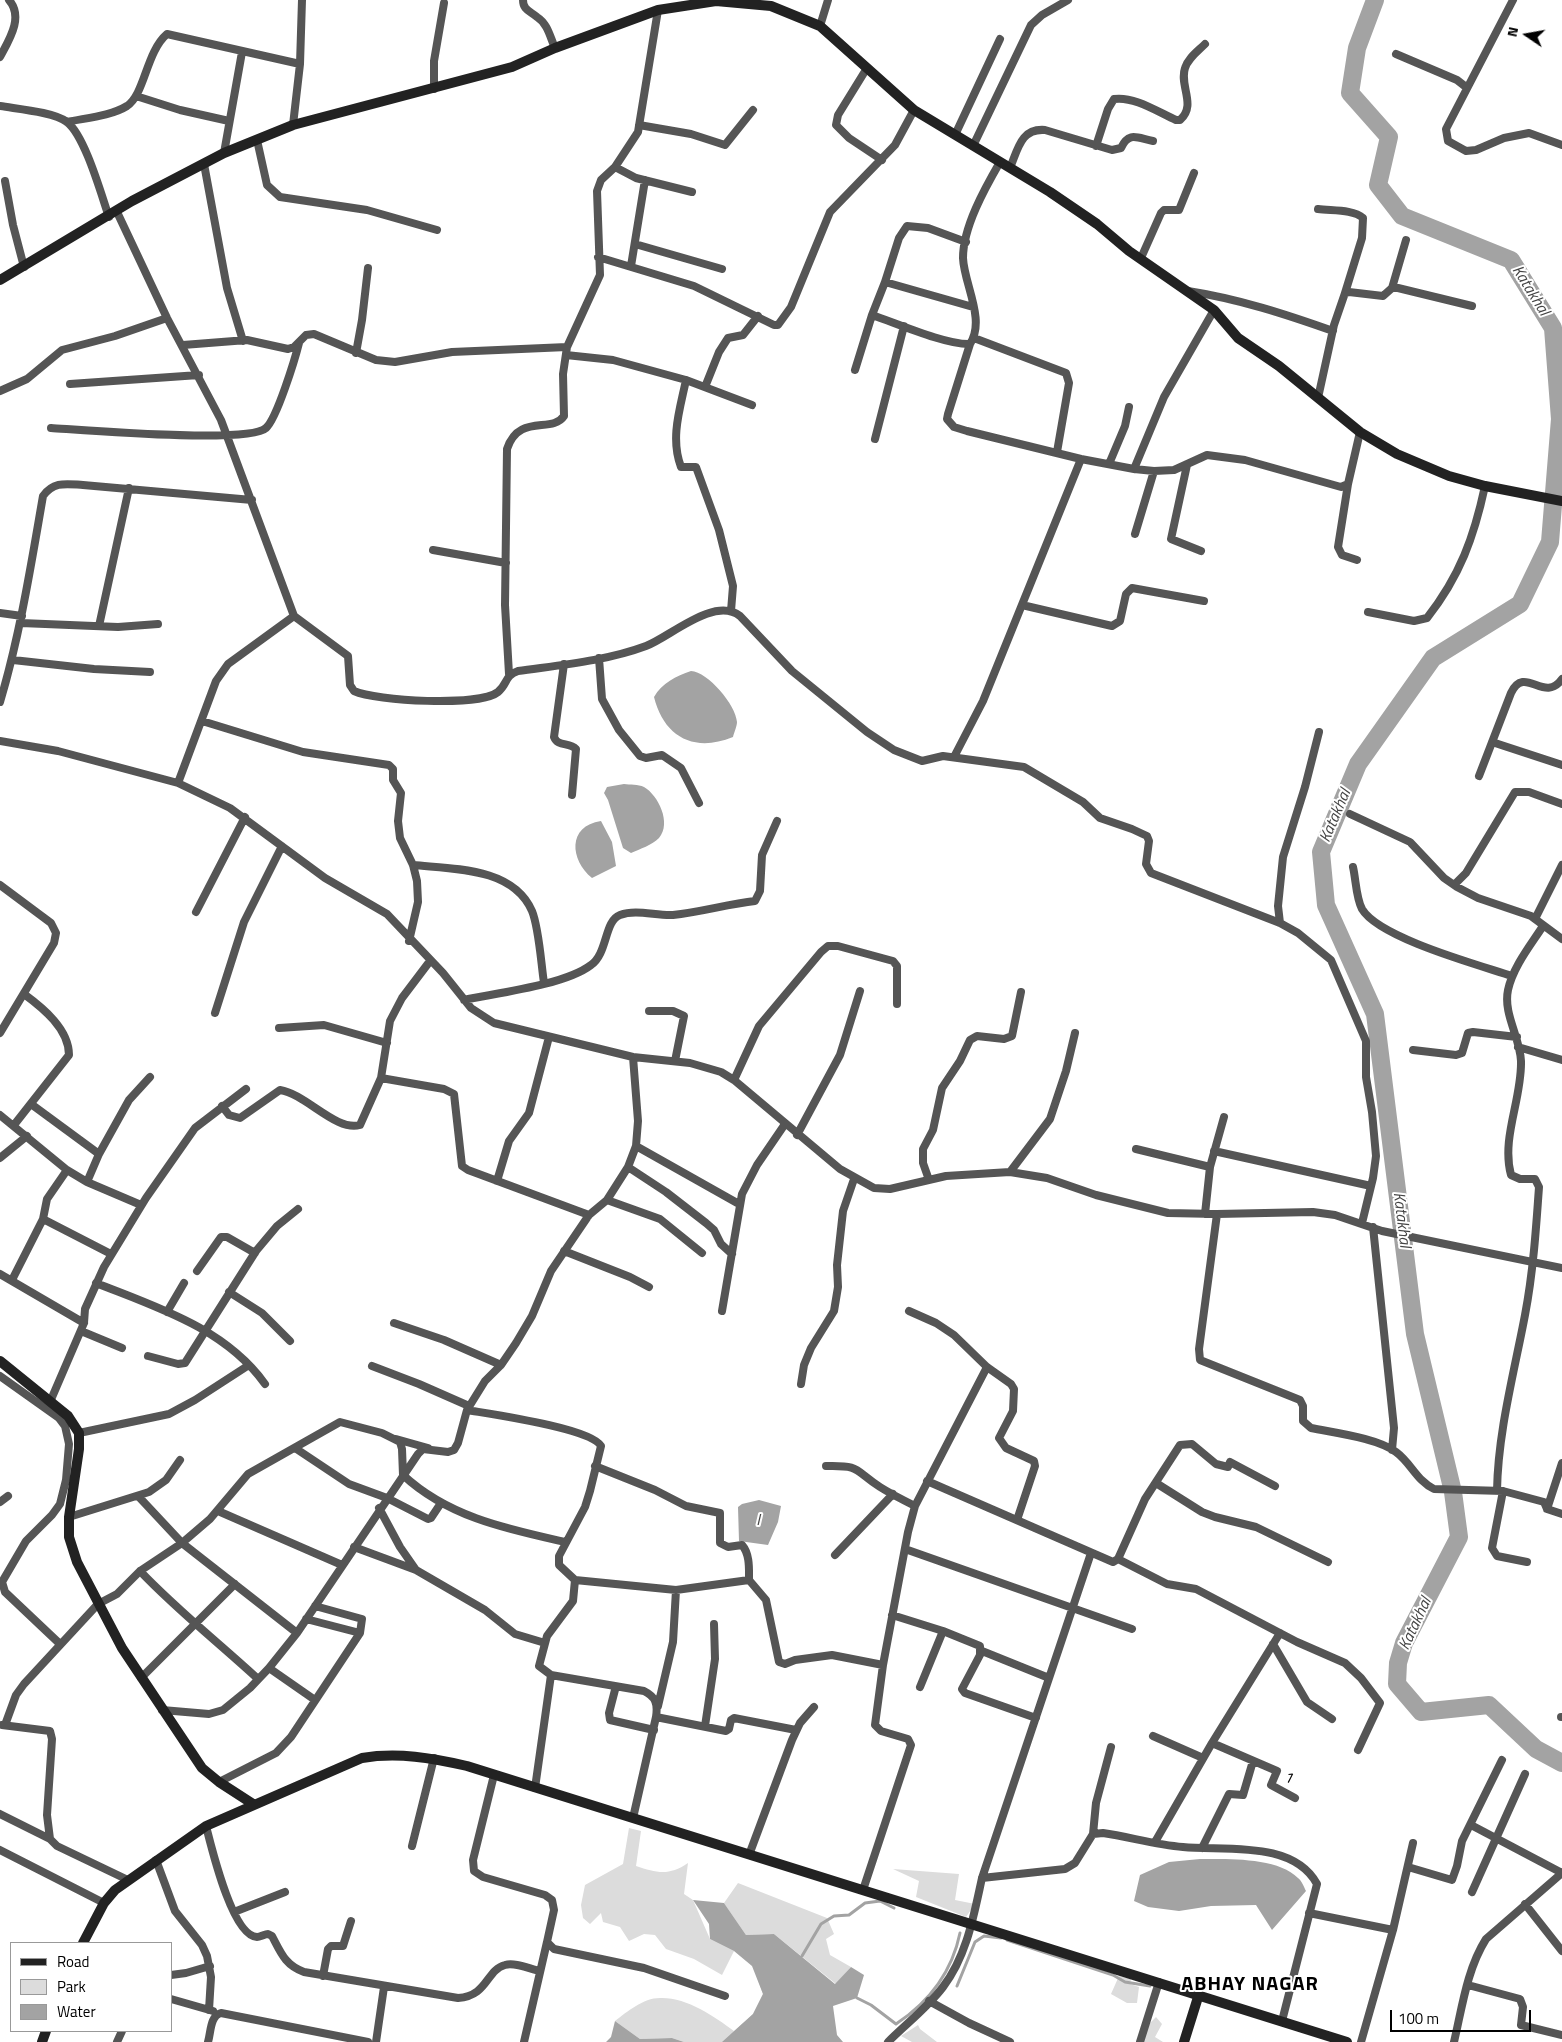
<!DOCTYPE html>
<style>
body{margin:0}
#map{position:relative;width:1562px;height:2042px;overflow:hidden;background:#fff;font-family:"Titillium Web",sans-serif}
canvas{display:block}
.legend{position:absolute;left:10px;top:1942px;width:162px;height:90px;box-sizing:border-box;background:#fff;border:1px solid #999;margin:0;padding:6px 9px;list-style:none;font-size:15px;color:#000}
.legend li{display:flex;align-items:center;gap:10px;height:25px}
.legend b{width:25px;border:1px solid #999}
.north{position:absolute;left:1502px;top:10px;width:50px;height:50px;-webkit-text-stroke:4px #fff;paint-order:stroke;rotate:282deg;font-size:14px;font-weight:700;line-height:20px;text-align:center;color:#000}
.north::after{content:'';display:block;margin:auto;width:18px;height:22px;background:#000;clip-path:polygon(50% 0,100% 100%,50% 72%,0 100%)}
.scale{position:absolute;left:1390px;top:2010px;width:141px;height:22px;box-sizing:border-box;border:2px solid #000;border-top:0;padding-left:6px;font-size:15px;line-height:18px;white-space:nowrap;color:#000;-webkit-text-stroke:4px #fff;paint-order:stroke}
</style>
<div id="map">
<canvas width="1562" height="2042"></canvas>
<ul class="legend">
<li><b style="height:6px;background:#222"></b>Road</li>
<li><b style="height:14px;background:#dcdcdc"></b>Park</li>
<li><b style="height:14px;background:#a3a3a3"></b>Water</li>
</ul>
<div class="north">N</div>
<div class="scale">100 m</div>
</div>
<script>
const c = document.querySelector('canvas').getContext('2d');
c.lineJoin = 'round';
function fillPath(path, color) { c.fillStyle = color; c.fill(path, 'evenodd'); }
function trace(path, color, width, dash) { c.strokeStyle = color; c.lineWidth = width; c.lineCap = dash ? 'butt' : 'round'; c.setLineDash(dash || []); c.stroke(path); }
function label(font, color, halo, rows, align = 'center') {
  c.font = font + ' "Titillium Web",sans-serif'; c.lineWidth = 4; c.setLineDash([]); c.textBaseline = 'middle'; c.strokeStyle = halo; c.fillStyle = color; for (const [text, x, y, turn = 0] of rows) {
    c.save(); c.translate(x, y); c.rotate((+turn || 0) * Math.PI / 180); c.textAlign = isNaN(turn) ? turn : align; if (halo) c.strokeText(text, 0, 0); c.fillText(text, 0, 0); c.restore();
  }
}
fillPath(new Path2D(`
 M629,1828l12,3 -5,35c21,7 33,10 52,-3l-4,31 9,6 17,39 24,12 -12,24 -28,-16 -28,-10 -11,-14 -11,-1 -15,7 -9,-14 -17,-5 -2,-9 -11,11 -7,-6 -2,-13 4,-20 38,-21z
 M893,1869l66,5 -4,26 20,4 -9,13 -50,-20 3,-16z
 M738,1883l89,35 7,16 -8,5 4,16 21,12 -15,17 -62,-50 -28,1 -22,-32z
 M753,1966l23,25 -26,51h-66l-12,-4 -32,1 -25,-18c12,-9 28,-23 45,-23 26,-1 54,18 74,33l19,-17 10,-20z
 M1119,1976l12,3 -1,5 9,3 -2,16h-10l-16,-9z
 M1156,2017l6,7 -7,13 8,5h-20l4,-16z
 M918,2025l2,4 17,13h-25l-11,-6z`), '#dcdcdc');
fillPath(new Path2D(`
 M691,671c17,1 45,34 46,51 0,4 -3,11 -4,15 -39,16 -69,0 -79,-40 8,-14 22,-21 37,-26z
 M624,784c6,1 14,0 20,3 14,8 28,36 15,51 -7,7 -19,11 -28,15l-8,-5 -15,-48 -4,-7 3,-6z
 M601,821l11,21 4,24 -24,12c-22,-18 -25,-52 9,-57z
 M759,1500l22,6 -3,16 -10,23 -29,-4 -1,-34 4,-3z
 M1200,1859c27,0 78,-2 98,19 4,3 6,9 8,13l-34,39 -16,-25 -45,1 -32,5 -31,-4 -14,-6 6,-26 29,-13z
 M693,1900l31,3 22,32 28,-1 61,50 16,-17 13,8 -7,23 -24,8 4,29 6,7h-121l31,-28 10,-20 -11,-28 -18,-15 -24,-12 -1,-15z
 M615,2021l25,18 32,-1 12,4h-78l5,-5z`), '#a3a3a3');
trace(new Path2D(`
 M1007,1940l106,35 12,7 25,4
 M802,1956l19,-32 13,-8 15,-1 16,-12 15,-2 14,7
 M957,1986l18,-44 9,-6 17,2
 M857,1998l14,7 25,19c33,-22 56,-52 64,-91`), '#a3a3a3', 3);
trace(new Path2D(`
 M1375,0l-18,48 -7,45 39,44 -11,48 24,31 109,44 42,68 7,91 -10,123 -30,62 -87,54 -75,106 -37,88 5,53 49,109 40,320 38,158 6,45 -55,106 -6,20 -1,21 24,28 68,-7 47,44 26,14`), '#a3a3a3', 18);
trace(new Path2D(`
 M523,0c0,10 7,11 14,17 11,7 13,20 18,31
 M1513,0l-67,129 2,12 18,10 10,-1 28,-12 25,-5 33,12
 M820,26l8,-26
 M1396,54l61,26 9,7
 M0,57c9,-17 24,-40 9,-57
 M867,68l-29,47 -2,10 13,13 33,22
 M434,89v-28l10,-58
 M136,96l44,14 49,11
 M0,106c17,3 54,6 67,16 18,14 34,72 42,95
 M67,122c18,-4 44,-6 60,-16 18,-12 19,-54 40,-72l133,30
 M293,125l7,-61 2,-64
 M639,125l52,9 34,11 28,-35
 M955,135l45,-96
 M257,140l10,45 13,12 87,13 70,20
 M973,146l58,-121 11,-10 26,-15
 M1096,146l12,-37 6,-10c20,-3 44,13 62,21h4c17,-15 -1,-34 5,-52 3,-10 13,-17 20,-24
 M224,153l18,-101
 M204,164l23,124 16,53
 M615,167l21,11 56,14
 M1010,168c8,-19 11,-40 35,-38l67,20 9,-2c8,-17 16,-10 32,-7
 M5,181l8,44 11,42
 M1318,209c13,2 35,0 45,9l-1,20 -17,55
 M635,244l87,25
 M598,257l96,29 80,39h4l13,-18 39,-95 65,-67 19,-35
 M1141,258l20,-45 3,-3h15l15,-37
 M631,266l14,-86
 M885,282l14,-44 8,-12 21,2 38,14
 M1392,288l14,-48
 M1188,291c51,8 97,23 145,40
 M872,315c24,8 74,30 98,29 16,-24 -6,-60 -7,-86 0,-31 22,-70 37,-96
 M974,338l92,35 3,10 -12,69
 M970,344l-22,70 -1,5 7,8 13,4 114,28 53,10 20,2 20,-1 33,-15 38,5 96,27 7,-3 12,-52
 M183,345l64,-5 41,9 6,-2 12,-12 8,-1 62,26 19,2 57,-10 115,-5
 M356,353l6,-33 6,-52
 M566,355l47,5 73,20 66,25
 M855,370l17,-55 13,-33 88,25
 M686,380c-6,29 -16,58 -5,87h15l23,63 14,56 -2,25
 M70,384l129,-9
 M705,387l14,-35 9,-14 15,-3 15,-19
 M0,391l27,-12 35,-29 53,-14 52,-18
 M1318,398l16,-73 11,-32 4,-1 34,4 9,-8h6l74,18
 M51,428c32,2 198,16 215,0 11,-10 29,-69 33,-85
 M875,439l29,-113
 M1109,464l16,-38 4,-19
 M1187,465l-16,74 30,12
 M1134,469l30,-72 50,-87
 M1348,484l-10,63 4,8 15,5
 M1135,534l19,-63
 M433,550l73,13
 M1022,605l90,21 8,-5 6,-27 6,-6 72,13
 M1368,612l46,9 13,-3c33,-42 47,-81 58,-132
 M0,613l22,3
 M294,616l54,40 2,29 4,6c22,10 125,16 144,1 10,-8 6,-16 20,-21 42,-6 88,-10 128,-25 24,-9 68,-50 94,-30l52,55 75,61 27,18 28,11 21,-5 81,11 59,35 17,16 32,11 15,7 2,5 -3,23 5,9 129,50 18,10 33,27 35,81v36l6,35 4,44 -3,22 -11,45
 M21,623l97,4 40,-3
 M99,626l30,-138
 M599,658l3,41 17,31 21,26 6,2 16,-3 19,13 18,35
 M13,660l81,9 56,3
 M564,664l-10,73c4,10 15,5 22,12l-4,46
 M509,674l-4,-69 2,-156c12,-36 45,-15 57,-33l-1,-42 4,-27 33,-72 -3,-84 4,-11 14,-13 23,-35 20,-122
 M0,702c20,-67 31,-137 43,-206 11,-15 23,-12 40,-11l169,15
 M202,721l101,31 86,13 4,4v11l8,13 -3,28 2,17 13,27 4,16 1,21 -9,39
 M0,741l58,10 120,32 38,-102 12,-17 66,-48 -73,-196 -54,-102 -50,-106
 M1492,742l70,23
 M954,757l29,-56 98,-242
 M1479,776l32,-83c14,-29 33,11 51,-14
 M178,783l52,25 95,70 62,36 56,59 28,35 23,15 139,34 57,6 31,9 13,8 106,89 34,19 16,1 56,-13 64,-4 37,6 49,17 72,18 49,1 96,-2 22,3 47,16 180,37
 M1350,814l60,28 34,36 13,9 21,11 53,18 31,23
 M413,865c40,4 100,2 119,46 7,17 9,52 12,72
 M1353,867c3,13 3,31 9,42 17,29 117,56 150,67
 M0,885l51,38 5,10 -2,10 -54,90
 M1454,885l12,-12 49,-81h14l33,12
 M196,912l49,-95
 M1535,919l27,-54
 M1280,923l-2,-17 5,-49 22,-70 14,-55
 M464,1000c33,-7 101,-15 127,-35 17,-12 13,-44 29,-50 16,-6 36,1 53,0 28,-3 55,-11 82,-14l5,-10 2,-36 15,-34
 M649,1011h24l11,5 -9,45
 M215,1013l29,-91 38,-76
 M279,1028l45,-3 63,18
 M1518,1047l44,13
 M1413,1050l43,5 6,-2 6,-20 5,-1 44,5
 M381,1078l63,11 10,5 8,72 6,4 121,45
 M734,1080l25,-54 62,-74 7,-6h10l55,15 4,5v38
 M31,1104l68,50
 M222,1106l7,9 11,3 40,-28c26,4 56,42 80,35l21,-47 9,-57 12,-23 28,-37
 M0,1115l67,55 20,12 54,23
 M14,1125l55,-70c0,-26 -26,-47 -45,-61
 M797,1135l43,-80 20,-64
 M636,1146l103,58
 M1136,1149l74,18
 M1214,1151l157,35
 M0,1158l27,-22
 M628,1167l38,25 40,31 8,7 7,14 11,10
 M1010,1172l40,-53 16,-48 9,-38
 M929,1180l-6,-17v-14l10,-19 9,-42 18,-27 10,-21 7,-4 27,3 8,-3 9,-44
 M497,1181l12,-40 20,-28 20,-76
 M87,1182l12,-28 30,-54 21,-23
 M607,1200l53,19 42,34
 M1205,1214l5,-47 14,-50
 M1217,1214l-18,135 1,11 100,40 3,6v15l8,7c24,5 66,10 85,24 15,11 21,29 38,37l69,2 41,11 3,7 15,5
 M43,1219l68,35
 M1373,1227l21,201 -2,22
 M564,1251l66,26 19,10
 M197,1271l24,-34h6l28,16
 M0,1274l84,49
 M12,1280l31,-61 4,-20 20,-29
 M96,1283c60,24 129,45 169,101
 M229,1292l33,21 28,28
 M722,1311l20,-117 15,-29 28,-41
 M909,1311l27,12 18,12 33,32 24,17 3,5 -1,22 -14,27 7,10 28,13 1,5 -18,54
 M167,1312l17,-29
 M394,1323l50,17 57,25
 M81,1331l41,17
 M148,1356l30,8 7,-1 71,-112 21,-25 21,-17
 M372,1366l47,18 50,22
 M0,1376l59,42 6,8 4,18 -3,36 -6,24 -8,11 -26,26 -24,41 3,10 55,52
 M801,1384l3,-19 7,-17 23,-37 4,-24 -1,-22 6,-54 11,-32
 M50,1402l34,-79 1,-14 19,-42 42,-69 49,-70 51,-39
 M467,1410c23,4 124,18 134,36l-11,45 -5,16 -26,49v9l16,15 -2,21 -26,35 -8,30 12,9 93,16c12,6 14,13 12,26l-23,101
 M79,1433l90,-19 26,-14 54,-35
 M396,1439l32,9
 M295,1448l54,36 38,14 41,21 3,-1 10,-15
 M595,1466l60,24 31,16 34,7v30l8,4 14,-2c8,9 7,24 7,35
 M826,1466c35,-1 28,4 54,21 11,7 23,13 35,19
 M927,1481l186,81 5,-3 27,-60 35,-54 12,-1 24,20 12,3 2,-5 45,24
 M1156,1483l46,29 13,5 41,10 72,35
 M1497,1491c1,-59 17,-118 28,-176 8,-42 11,-85 14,-128l-4,-8h-15l-9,-4c-10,-37 11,-76 10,-114 -1,-24 -18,-47 -13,-71 5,-23 22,-44 35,-64
 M1503,1491l-11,57 5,8 30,6
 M139,1497l43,46 115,90
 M0,1502l8,-6
 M379,1508l21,39 16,23 69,40 30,24 30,9
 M1547,1509l15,-46
 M218,1511l124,54
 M69,1517l80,-25 17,-12 14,-20
 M354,1547l62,23
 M905,1549l227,80
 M835,1555l58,-61
 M1118,1559l49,25 29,5 101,53 48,21 16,15 19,25 -22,47
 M140,1571c37,39 79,72 118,108
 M575,1580l101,10 73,-10 17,20 13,62 6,2 10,-4 37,-5 51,10
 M892,1615l51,16 37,15v9l-18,34 3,4 71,25
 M306,1619l54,14
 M1273,1644l34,58 25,17
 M982,1651l67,27
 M269,1668l46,32
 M141,1678l94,-94
 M616,1686l-7,27 1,7 44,10
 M920,1687l23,-56
 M658,1706l15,-64 3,-52
 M162,1710l47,4 14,-4 27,-22 19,-20 28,-35 121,-179 5,-5 25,3 6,-2 4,-7 9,-33 18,-29 16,-16 15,-22 16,-27 19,-45 38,-56 18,-15 21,-33 8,-21 2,-25 -5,-64
 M656,1717l70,14 3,-2 2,-9 3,-2 62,12
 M1561,1717h1
 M2,1725l48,6 2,8 -5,76 3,24 7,7 71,34
 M5,1725l11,-30 8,-11 74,-80 19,-10 23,-23 42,-28 28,-24 38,-45 92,-52 42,11 18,9 2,7 1,26c45,42 104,54 162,67
 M705,1726l10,-67 -1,-35
 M1153,1736l50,22
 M1212,1743l65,28 -6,14 24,13
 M494,1775l-21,85 1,11 9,6 62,18 7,5 2,10 -7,32 7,7 90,19 81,28
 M219,1782l57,-29 15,-16 69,-104 2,-14 -47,-13
 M535,1788l16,-113
 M0,1814l50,25
 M1471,1825l91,48
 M206,1826c5,19 26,110 51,111 3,0 8,-3 11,-3l4,2c9,17 13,29 32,36l154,26c30,-2 28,-28 47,-33 10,-3 25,4 35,6
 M1093,1834l3,-31 15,-56
 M1155,1842l57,-99 68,-110
 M412,1846l22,-88
 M1202,1848l27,-54 14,1 10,-34
 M0,1850l104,53
 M749,1855l43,-115 8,-17 14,-16
 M156,1860l19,51 27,34 5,11 4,21 -2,33
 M1408,1867l44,13 5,-14 5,-25 40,-81
 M982,1878l83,-9 10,-6 18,-29 10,-1c27,4 53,12 80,14 42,4 110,-7 134,37l-35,137
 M863,1890l48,-145 -3,-6 -27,-8 -6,-6 8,-60 25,-133 7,-26 72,-139
 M1472,1892l53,-118
 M1525,1904l37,47
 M234,1912l51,-20
 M1309,1913l84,17 -32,112
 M1393,1930l20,-87
 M171,1975l15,-2 24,-7
 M323,1976l5,-27 3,-3h12l8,-25
 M1468,1985l52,14 3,8 -2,18 41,10
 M171,1999l42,12
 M929,2001l40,22 41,19
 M117,2042l5,-11
 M208,2042c3,-10 2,-26 13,-29l147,29
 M376,2042l8,-55
 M524,2042l23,-100
 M888,2042c18,-18 40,-35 55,-55 24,-31 31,-73 39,-109l109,-325
 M1140,2042l19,-60
 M1454,2042c8,-34 13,-73 32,-103l76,-66`), '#555', 8);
trace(new Path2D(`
 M0,280l132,-79 92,-48 69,-28 219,-58 43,-19 103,-38 58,-9 55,5 49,20 94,84 136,82 47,32 32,27 85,59 24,28 41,28 81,66 37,22 52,22 36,10 77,15
 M0,1361l68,55 11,17v16l-10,68v20l8,25 45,86 80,120 17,14 34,22
 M83,1943l21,-40 11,-13 91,-64 156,-68c36,-6 70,0 105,8l880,276
 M42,2042l4,-11
 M1184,2042l15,-48`), '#222', 10);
label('15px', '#000', '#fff', [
 ["1",1289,1779,27]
]);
label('italic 16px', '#444', '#fff', [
 ["Katakhal",1530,291,58],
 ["Katakhal",1336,816,-67],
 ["Katakhal",1401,1220,83],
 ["I",758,1521],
 ["Katakhal",1416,1624,-65]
]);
c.letterSpacing = '1px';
label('bold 20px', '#000', '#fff', [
 ["ABHAY NAGAR",1250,1985]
]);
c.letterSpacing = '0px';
</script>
